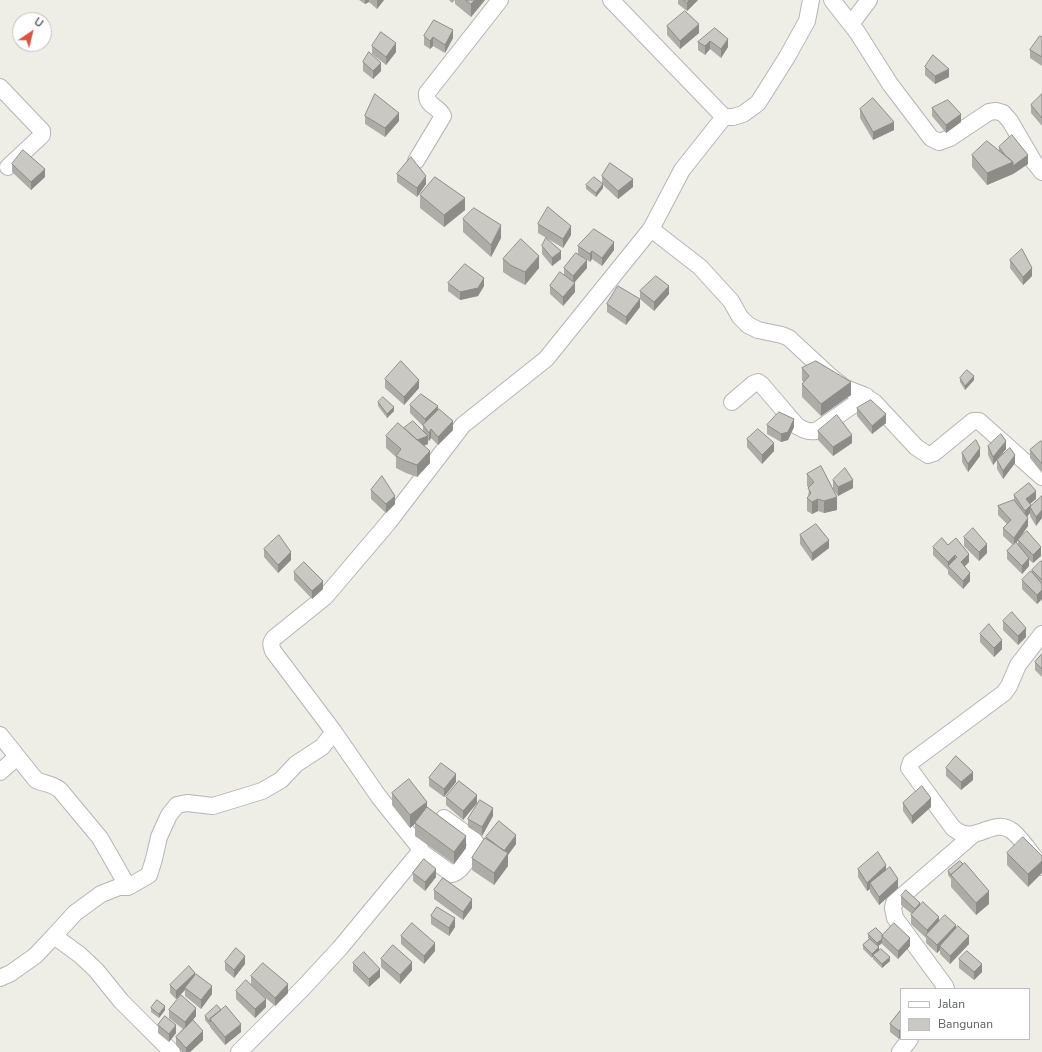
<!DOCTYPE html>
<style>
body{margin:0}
#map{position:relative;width:1042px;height:1052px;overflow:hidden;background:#eeede6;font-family:"Nunito Sans",sans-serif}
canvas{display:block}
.legend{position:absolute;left:900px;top:988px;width:130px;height:52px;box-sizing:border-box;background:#fff;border:1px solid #bebfc1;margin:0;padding:5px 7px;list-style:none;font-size:12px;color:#5d6065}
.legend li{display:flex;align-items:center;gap:8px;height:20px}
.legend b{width:20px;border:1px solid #bebfc1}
.north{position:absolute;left:12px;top:12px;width:40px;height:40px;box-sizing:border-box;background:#fff;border:1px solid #bebfc1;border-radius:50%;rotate:35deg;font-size:11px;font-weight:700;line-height:16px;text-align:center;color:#5d6065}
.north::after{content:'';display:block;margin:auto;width:14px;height:18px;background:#da5440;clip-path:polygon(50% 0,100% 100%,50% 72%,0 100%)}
</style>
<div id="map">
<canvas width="1042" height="1052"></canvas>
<ul class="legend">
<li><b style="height:5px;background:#fff"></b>Jalan</li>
<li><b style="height:11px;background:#cac8c2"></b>Bangunan</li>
</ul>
<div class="north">U</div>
</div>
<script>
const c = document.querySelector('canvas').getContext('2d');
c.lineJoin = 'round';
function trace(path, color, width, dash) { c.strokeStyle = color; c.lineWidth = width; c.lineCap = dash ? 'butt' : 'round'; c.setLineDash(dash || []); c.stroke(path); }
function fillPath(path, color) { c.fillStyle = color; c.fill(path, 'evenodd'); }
const minor = new Path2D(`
 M832,0l25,32 33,52 41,54 8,4 11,-4 39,-26 7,-1 7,2 7,8 24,41 8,10
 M851,24l18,-24
 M0,87l42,44v4l-3,3 -31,29
 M724,117h9l10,-3 15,-11 29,-46 20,-36 4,-21
 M416,161l27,-45c-5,-11 -17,-9 -16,-23l73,-93
 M651,229l49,38 31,34 9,16 8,8 10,5 24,5 7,3 41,38 15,12 18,7 11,7 42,45 12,8 6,-2 39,-32h6l63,56
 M732,402l21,-18 5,-2 4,3 35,41c7,4 11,6 19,5l50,-35
 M1042,634l-24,31 -9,21 -5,7 -93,69 -2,6 44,60c3,2 5,4 8,5 18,7 34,-15 51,-2 8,5 23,28 30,36
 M0,735l36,45c8,4 16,3 24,10l40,48 28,49
 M0,772l17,-15
 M420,851l32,23c11,-3 18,-20 24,-29v-2l-3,-4 -29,-21
 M54,936l21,-23 26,-19 18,-7h9l21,-12 5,-16 5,-22 10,-22 8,-10 10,-2 26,3 49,-15 19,-11 15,-16 26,-17 12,-15
 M0,978l11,-5 24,-17 19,-20 26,19 16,15 25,31 51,51
 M946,989l-1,-3 -50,-68 -2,-10 1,-5 80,-69
 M239,1052l64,-64 37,-40 78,-94 2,-6 -41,-51 -45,-65 -61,-81c-2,-6 -3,-8 1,-13l51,-41 63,-74 75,-98 83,-66 105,-130 31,-59 42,-53 -113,-117
 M900,1052l10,-13`);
trace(minor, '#b3b5b9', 18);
trace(minor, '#fff', 16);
fillPath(new Path2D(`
 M359,0h25l-7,9 -8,-7 -4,2z
 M449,0h6l-3,3z
 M455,0h30l-14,17 -16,-13z
 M678,0h20l-11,11 -9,-7z
 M667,26l32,7 -19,16 -13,-14z
 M424,36l29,2 -8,15 -12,-7 -3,3 -6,-4z
 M1042,37v29l-12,-8v-8z
 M728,39v8l-7,11 -11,-9 -5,6 -7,-5v-8z
 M372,46l24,6 -10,13 -14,-11z
 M363,62l18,9 -8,8 -10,-8z
 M925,67l24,10 -14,7 -10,-9z
 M1042,94v32l-11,-13v-8z
 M932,108l29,14 -15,11 -14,-17z
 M860,109l34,21 -21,10 -13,-22z
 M365,116l34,5 -14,16 -20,-13z
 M999,147l29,17 -15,10 -26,11 -15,-18v-12l27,-5z
 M12,164l33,13 -14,13 -19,-18z
 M397,174l29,10 -9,13 -20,-15z
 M602,176l31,11 -15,12 -15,-14v3l-7,9 -10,-8v-4l16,-1z
 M420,195l45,15 -21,17 -24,-19z
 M463,219l38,19 -10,19 -28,-25z
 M538,224l33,11 -8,13 -25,-15z
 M542,246l19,13 -9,7 -10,-12z
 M578,246l36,4 -12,16 -10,-7 -2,3 -3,-2v8l-13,15 1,9 -12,14 -13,-12v-8l14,-11v-7l22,-9 -8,-5z
 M503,259l36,9 -14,17 -13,-7 -9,-6z
 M1010,260l22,16 -9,9 -13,-17z
 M448,283l36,3 -6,10 -18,4 -12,-9z
 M640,291l29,3 -15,17 -14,-12v8l-14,18 -19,-13v-8l33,-5z
 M802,368l49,27 -30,21 -19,-19v-13l2,-1 -2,-3z
 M960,378l14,2 -9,10 -5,-8z
 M385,379l34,9 -15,17 -19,-17z
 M378,402l16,9 -7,7 -9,-12z
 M410,405l28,5 15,20 -15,15 -7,-7 -2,3 -1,-1v4l-4,2 6,17 -13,14 -11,-4 -10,-5v-11l-10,-9v-12l18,-7v-1l19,3v-5l-13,-13z
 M857,408l29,15 -14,11 -15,-18z
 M767,425l27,2 -6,13 -7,2 -14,-8z
 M818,431l34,12 -19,13 -15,-16z
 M747,439l27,12 -12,13 -15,-17z
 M1042,439v34l-12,-15v-8l12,-8z
 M988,446l18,3 -13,16 -5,-10z
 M962,453l18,3 -12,16 -6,-10z
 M997,460l18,3 -12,16 -6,-10z
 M807,474l30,36 -13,3 -6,-2 -6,3 -5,-3v-13l1,-1 1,-9 -2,-2z
 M833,480l20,8 -15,8 -5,-7z
 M371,490l24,14 -9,9 -15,-14z
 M1014,495l22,4 -6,5 1,3 11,-11 -6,30 -6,-10v-3l-3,4 1,9 -12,17 2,2v-5l23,16 -8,7 -4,-3v6l-7,8 -15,-15v-8l6,-6 -10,-9v-8l4,-4 -9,-9v-9l16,-5z
 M800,535l29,13 -17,13 -12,-17z
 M964,537l23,16 -8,8 -15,-15z
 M948,545l21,17 -4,4 5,15 -7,8 -15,-15v-4l-15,-15v-8z
 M264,549l27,11 -13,13 -14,-16z
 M1042,562v37l-5,5 -15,-15v-9l10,-8v-2z
 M294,572l29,17 -11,10 -18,-19z
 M1003,621l23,16 -8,8 -15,-15z
 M980,634l22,15 -8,8 -14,-15z
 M1042,654v23l-7,-7v-8z
 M946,768l27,12 -12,10 -15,-14z
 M429,778l27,4 -12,15 -15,-11z
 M392,793l35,14 39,41 -12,16 -39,-28v-13l-5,5 -18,-23z
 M446,797l31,6 -14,17 -17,-15z
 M903,803l28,4 -19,17 -9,-13z
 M493,816l-11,20 -14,-9v-8z
 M486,837l30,7 -8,11v11l-14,19 -22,-15v-12l14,-19z
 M1007,853l35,3 -14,31 -21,-22z
 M858,869l28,1 12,18 -19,17 -9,-13v-3l-3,2 -9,-14z
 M948,871l41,33 -13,11 -25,-28v-8l-3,-4z
 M413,873l23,4 -11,14 -12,-10z
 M434,890l38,18 -9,12 -29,-21z
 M901,896l19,9 19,16 17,7 13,16 -19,20 -10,-10v-4l-3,3 -11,-10v-5l-15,-14v-9l1,-1 -11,-9z
 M431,916l24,11 -6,9 -18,-12z
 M868,934l15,1 27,11 -12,13 -16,-15v-1l-4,3 1,4 11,11 -8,7 -9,-9v-3l-1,2 -9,-9v-4l6,-6 -1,-1z
 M401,936l34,15 -11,13 -23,-20z
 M381,959l31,11 -12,14 -19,-17z
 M959,959l23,13 -8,8 -15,-12z
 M225,962l20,2 -11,14 -9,-8z
 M353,963l27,14 -11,10 -16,-16z
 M195,976l17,18 -11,15 -16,-13v-6l-9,9 -6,-6v-8z
 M251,976l37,17 -13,13 -24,-21z
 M236,991l30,16 -11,11 -19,-19z
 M151,1008l14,2 -6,8 -8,-6z
 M169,1010l27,6 -4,5 11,19 -13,12h-8l-6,-7v-8l7,-8 -14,-11z
 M901,1010l-2,29 -9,-7v-8z
 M205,1016l36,16 -16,13 -15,-18v-1l-5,-6z
 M158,1025l18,8 -7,9 -11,-9z`), '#aeaca7');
fillPath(new Path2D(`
 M365,0h4v2l-4,2z
 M377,0h7l-7,9z
 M475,0h10l-14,17v-13z
 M689,0h9l-11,11v-8z
 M699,24v9l-19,16v-8z
 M453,30v8l-8,15v-8z
 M433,37v9l-3,3v-8z
 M728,39v8l-7,11v-9z
 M710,41v8l-5,6v-9z
 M396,43v9l-10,13v-8z
 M381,63v8l-8,8v-8z
 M949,69v8l-14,7v-8z
 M399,113v8l-14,16v-9z
 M961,114v8l-15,11v-8z
 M894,122v8l-21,10v-8z
 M1028,155v9l-15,10 -26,11v-12z
 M45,169v8l-14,13v-8z
 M426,176v8l-9,13v-9z
 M633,179v8l-15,12v-8z
 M603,184v4l-7,9v-4z
 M465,198v12l-21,17v-12z
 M501,225v13l-10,19v-12z
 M571,226v9l-8,13v-9z
 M614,242v8l-12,16v-8z
 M561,251v8l-9,7v-8z
 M592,251v8l-2,3v-8z
 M539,256v12l-14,17v-13z
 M587,260v8l-14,16v-8z
 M1032,268v8l-9,9v-8z
 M484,278v8l-6,10 -18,4v-8z
 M575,283v9l-12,14v-9z
 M669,286v8l-15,17v-9z
 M640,299v8l-14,18v-8z
 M974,376v4l-9,10v-4z
 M419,380v8l-15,17v-8z
 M851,382v13l-30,21v-12z
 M438,406v8l-13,13v-8z
 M394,407v4l-7,7v-4z
 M886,414v9l-14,11v-8z
 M794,419v8l-6,13 -7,2v-8z
 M453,421v9l-15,15v-8z
 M431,429v9l-2,3v-8z
 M852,435v8l-19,13v-9z
 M428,436v8l-11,4v-8z
 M1006,441v8l-13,16v-8z
 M774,443v8l-12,13v-9z
 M980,448v8l-12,16v-8z
 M430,451v12l-13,14v-12z
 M1015,455v8l-12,16v-8z
 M853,480v8l-15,8v-9z
 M1036,491v8l-10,8v-8z
 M395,496v8l-9,9v-9z
 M837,497v13l-13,3v-12z
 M818,499v12l-6,3v-12z
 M1031,505l-1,8 -5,6v-8z
 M1042,510v8l-6,8v-9z
 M1028,518v8l-14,20v-8z
 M829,540v8l-17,13v-8z
 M987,544v9l-8,8v-9z
 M1041,547v9l-8,7v-8z
 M291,552v8l-13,13v-8z
 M969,554v8l-8,8v-8z
 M955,555v8l-7,3v-4z
 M1029,558v8l-7,8v-8z
 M970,573v8l-7,8v-8z
 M323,581v8l-11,10v-8z
 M1042,590v9l-5,5v-9z
 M1026,628v9l-8,8v-9z
 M1002,640v9l-8,8v-9z
 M973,772v8l-12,10v-8z
 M456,774v8l-12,15v-8z
 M477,795v8l-14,17v-9z
 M931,798v9l-19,17v-8z
 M427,802v12l-17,14v-13z
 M493,808v8l-11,20v-9z
 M516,835v9l-8,11v11l-14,19v-12l10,-22z
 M466,836v12l-12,16v-12z
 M1042,861v12l-14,14v-13z
 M886,865v8l-16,10v6l-3,2v-8z
 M436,869v8l-11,14v-9z
 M898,879v9l-19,17v-8z
 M989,891v13l-13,11v-12z
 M472,899v9l-9,12v-8z
 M920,903v8l-5,6v-8z
 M939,917v8l-12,10v-5z
 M455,918v9l-6,9v-8z
 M956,925v8l-16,13v4l-3,3v-8z
 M969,936v8l-19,20v-8z
 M910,938v8l-12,13v-8z
 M882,939v4l-5,4v-4z
 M435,943v8l-11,13v-8z
 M879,947v4l-6,4v1l-1,2v-4z
 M245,956v8l-11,14v-8z
 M890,957v4l-8,7v-4z
 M412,962v8l-12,14v-9z
 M982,964v8l-8,8v-8z
 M380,969v8l-11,10v-8z
 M195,973v8l-10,7v2l-9,9v-8z
 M288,984v9l-13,13v-8z
 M212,986v8l-11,15v-9z
 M266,999v8l-11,11v-9z
 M165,1006v4l-6,8v-4z
 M196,1008v8l-11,14v-8z
 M241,1024v8l-16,13v-8z
 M176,1025v8l-7,9v-8z
 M901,1028v9l-2,2v-8z
 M203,1031v9l-13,12h-4v-4z`), '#8d8c88');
const building = new Path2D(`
 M466,0h9l-4,4z
 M684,0h5l-2,3z
 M685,11l14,13 -19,17 -13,-15z
 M434,20l19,10 -8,15 -12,-8 -3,4 -6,-5z
 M715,28l13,11 -7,10 -11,-8 -5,5 -7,-4z
 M381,32l15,11 -10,14 -14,-11z
 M1040,36l2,1v20l-12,-7z
 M369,52l12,11 -8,8 -10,-9z
 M933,55l16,14 -14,7 -10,-9z
 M375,94l24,19 -14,15 -20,-12z
 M1042,94v24l-11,-13z
 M873,98l21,24 -21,10 -13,-23z
 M948,100l13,14 -15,11 -14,-17z
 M1012,135l16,20 -15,11v-4l-8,-7 -6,-8z
 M987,141l26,21 -26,11 -15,-18z
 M23,150l22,19 -14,13 -19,-18z
 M411,157l15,19 -9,12 -20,-14z
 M610,163l23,16 -15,12 -16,-15z
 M435,177l30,21 -21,17 -24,-20z
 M594,177l9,7 -7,9 -10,-8z
 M548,207l23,19 -8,13 -25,-15z
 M474,208l27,17 -10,20 -28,-26z
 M594,229l20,13 -12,16 -10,-7 -2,3 -12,-8z
 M546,238l15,13 -9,7 -10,-12z
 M521,239l18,17 -14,16 -13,-6 -9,-7z
 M1022,249l10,19 -9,9 -13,-17z
 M576,253l11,7 -14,16 -9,-8z
 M465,264l19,14 -6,10 -18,4 -12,-9z
 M560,272l15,11 -12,14 -13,-11z
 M656,276l13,10 -15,16 -14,-11z
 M618,286l22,13 -14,18 -19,-13z
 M401,361l18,19 -15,17 -19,-18z
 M816,361l35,21 -30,22 -19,-20 7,-8 -7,-8z
 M967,370l7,6 -9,10 -5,-8z
 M421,394l17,12 -13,13 -15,-14z
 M383,397l11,10 -7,7 -9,-12z
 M871,400l15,14 -14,12 -15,-18z
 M439,409l14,12 -15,16 -7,-8 -2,4 -6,-8z
 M779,412l15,7 -6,13 -7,2 -14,-9z
 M837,415l15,20 -19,12 -15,-16z
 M413,421l15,15 -11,4 -13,-12z
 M398,423l32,28 -13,14 -11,-4 -10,-5 5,-7 -15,-13z
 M758,429l16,14 -12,12 -15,-16z
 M1001,434l5,7 -13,16 -5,-11z
 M976,440l4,8 -12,16 -6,-11z
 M1041,441l1,2v21l-12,-14z
 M1010,448l5,7 -12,16 -6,-11z
 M821,466l16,31 -13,4 -6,-2 -6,3 -5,-4 4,-5 -3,-5 6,-6 -7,-8z
 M845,468l8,12 -15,7 -5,-7z
 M382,476l13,20 -9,8 -15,-14z
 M1029,483l7,8 -10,8 5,6 -6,6 -11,-16z
 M1042,496v14l-6,7 -6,-10z
 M1014,500l14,18 -14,20 -11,-10 8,-8 -13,-14z
 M816,524l13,16 -17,13 -12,-18z
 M973,528l14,16 -8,8 -15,-15z
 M1027,531l14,16 -8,8 -15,-15z
 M279,535l12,17 -13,13 -14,-16z
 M942,538l6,7 8,-7 13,16 -8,8 9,11 -7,8 -15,-15 9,-9 -2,-2 -7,7 -15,-15z
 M1016,542l13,16 -7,8 -15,-15z
 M1041,561l1,1v18l-10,-10z
 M304,562l19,19 -11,10 -18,-19z
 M1031,571l11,13v6l-5,5 -15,-15z
 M1012,612l14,16 -8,8 -15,-15z
 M989,624l13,16 -8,8 -14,-14z
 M1042,654v15l-7,-7z
 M956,756l17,16 -12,10 -15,-14z
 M441,763l15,11 -12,15 -15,-11z
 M409,779l18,23 -17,13 -18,-22z
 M459,781l18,14 -14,16 -17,-14z
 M922,786l9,12 -19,18 -9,-13z
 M480,800l13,8 -11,19 -14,-8z
 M427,807l39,29 -12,16 -39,-29z
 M499,821l17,14 -12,16 -18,-14z
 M1023,837l19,19v5l-14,13 -21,-21z
 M485,838l23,15 -14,20 -22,-15z
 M878,852l8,13 -19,18 -9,-14z
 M424,859l12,10 -11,13 -12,-9z
 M960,861l3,3 -12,11 -3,-4z
 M965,863l24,28 -13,12 -25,-28z
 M890,867l8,12 -19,18 -9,-14z
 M443,878l29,21 -9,13 -29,-22z
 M906,890l14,13 -5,6 -14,-13z
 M923,902l16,15 -12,13 -16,-15z
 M437,907l18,11 -6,10 -18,-12z
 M945,915l11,10 -19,20 -11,-10z
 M412,923l23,20 -11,13 -23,-20z
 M894,923l16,15 -12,13 -16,-15z
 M958,926l11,10 -19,20 -10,-10z
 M876,928l7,7 -1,1v3l-5,4 -9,-9z
 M870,939l9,8 -7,7 -9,-9z
 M393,945l19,17 -12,13 -19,-16z
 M236,948l9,8 -11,14 -9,-8z
 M881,949l9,8 -8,7 -9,-9z
 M967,951l15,13 -8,8 -15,-13z
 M364,952l16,17 -11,10 -16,-16z
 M263,963l25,21 -13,14 -24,-22z
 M189,966l6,7 -19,18 -6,-6z
 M196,974l16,12 -11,14 -16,-12z
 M246,980l20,19 -11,10 -19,-18z
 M181,995l15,13 -11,14 -16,-12z
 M157,1000l8,6 -6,8 -8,-6z
 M217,1005l4,5 -11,9v3l-5,-6z
 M226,1006l15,18 -16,13 -15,-18z
 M901,1010v18l-2,3 -9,-7z
 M165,1016l11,9 -7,9 -11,-9z
 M193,1020l10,11 -17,17 -10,-11z`);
fillPath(building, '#cac8c2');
trace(building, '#8d8c88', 1);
</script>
